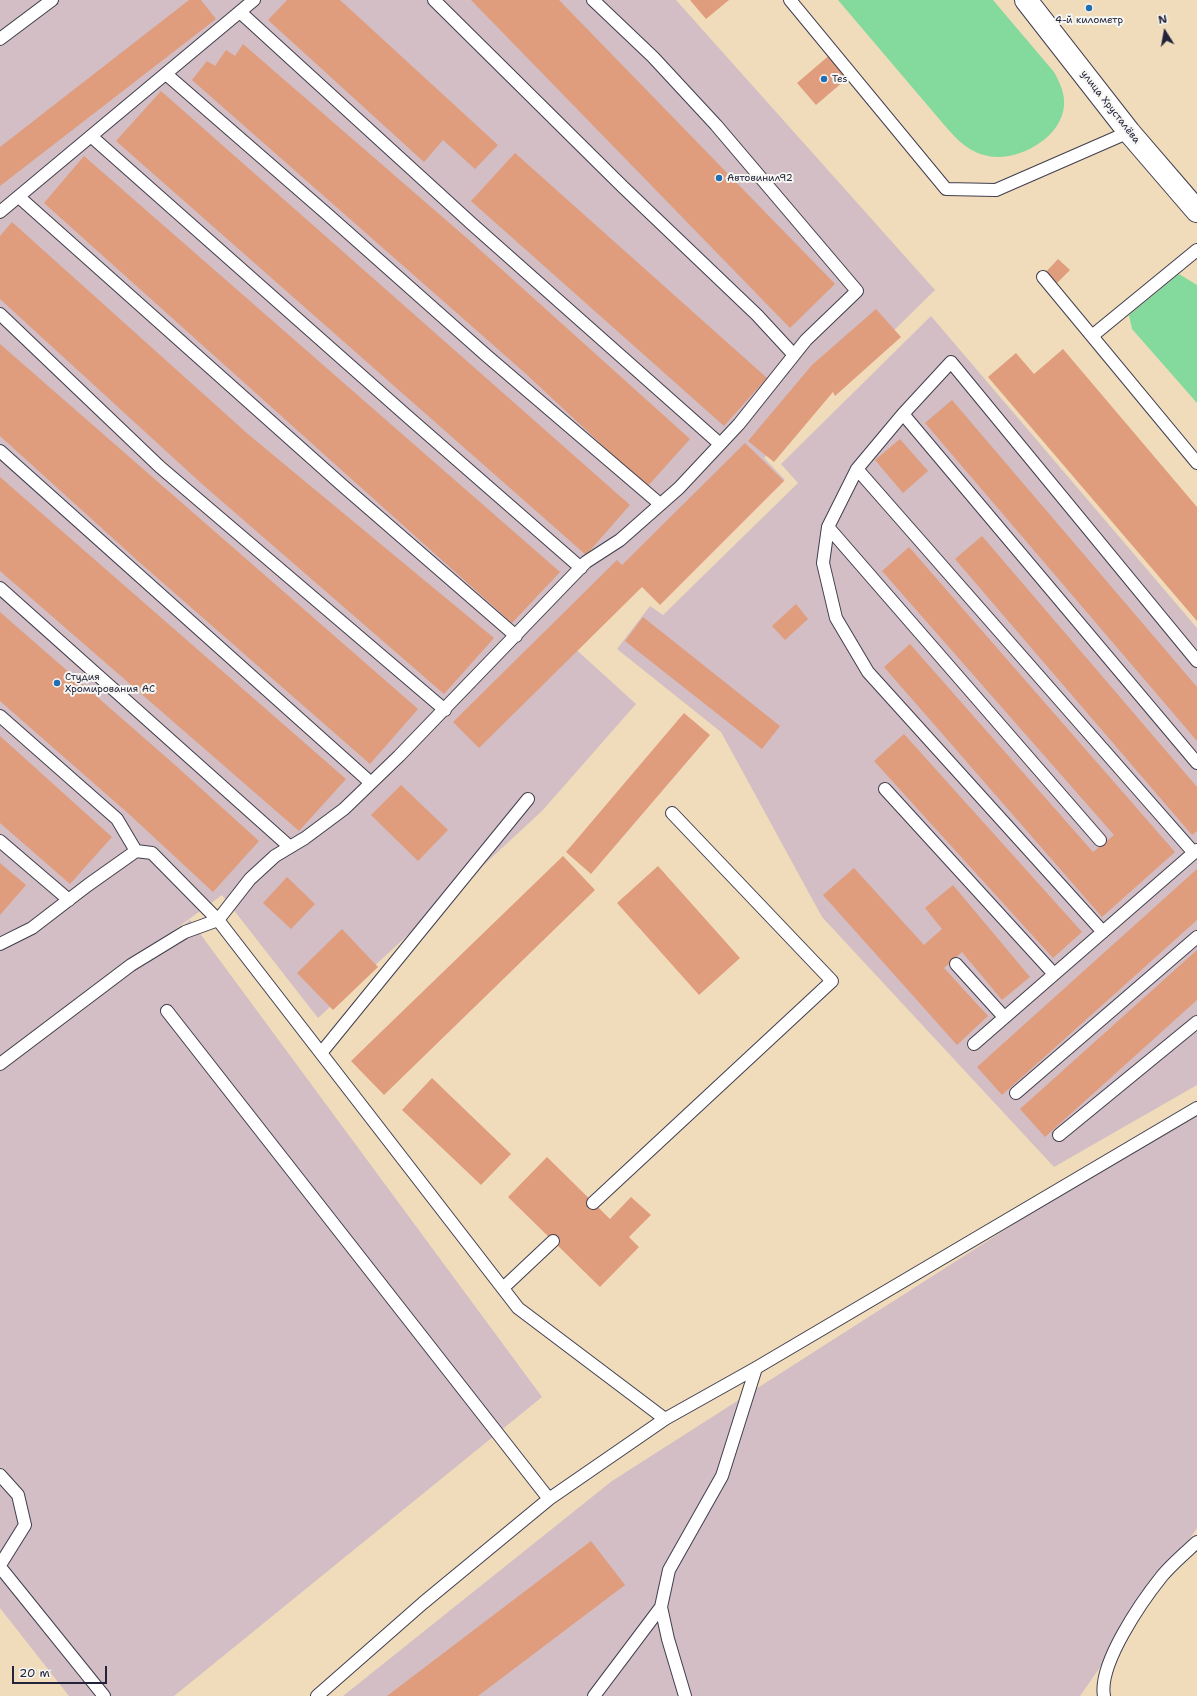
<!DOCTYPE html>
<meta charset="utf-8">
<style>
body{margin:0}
#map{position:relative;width:1197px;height:1696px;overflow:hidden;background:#f0dcbb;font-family:"Shantell Sans",sans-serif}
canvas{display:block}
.north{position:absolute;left:1145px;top:12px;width:40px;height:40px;-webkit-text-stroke:3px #f6f6f2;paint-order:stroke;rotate:349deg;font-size:11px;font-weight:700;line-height:16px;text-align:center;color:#22223b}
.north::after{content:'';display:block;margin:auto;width:14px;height:18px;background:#22223b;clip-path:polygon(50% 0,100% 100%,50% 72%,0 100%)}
.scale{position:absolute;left:12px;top:1666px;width:95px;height:18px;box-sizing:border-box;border:2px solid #22223b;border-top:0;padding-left:5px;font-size:12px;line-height:14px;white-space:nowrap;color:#22223b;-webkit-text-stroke:3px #f6f6f2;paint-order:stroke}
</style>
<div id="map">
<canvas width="1197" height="1696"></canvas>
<div class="north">N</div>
<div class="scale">20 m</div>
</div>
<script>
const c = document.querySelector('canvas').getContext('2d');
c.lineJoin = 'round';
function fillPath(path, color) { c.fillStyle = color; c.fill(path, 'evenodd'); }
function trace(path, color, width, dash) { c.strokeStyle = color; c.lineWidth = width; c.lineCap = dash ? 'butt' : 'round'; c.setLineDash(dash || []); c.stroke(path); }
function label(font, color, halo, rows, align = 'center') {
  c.font = font + ' "Shantell Sans",sans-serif'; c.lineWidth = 4; c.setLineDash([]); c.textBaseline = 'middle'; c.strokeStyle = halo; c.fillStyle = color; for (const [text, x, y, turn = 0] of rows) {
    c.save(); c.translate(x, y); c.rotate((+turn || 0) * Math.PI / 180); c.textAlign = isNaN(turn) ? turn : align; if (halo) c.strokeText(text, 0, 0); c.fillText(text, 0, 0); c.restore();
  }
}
fillPath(new Path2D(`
 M0,0h676l259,290 -171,168 21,22 -124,117 -21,-23 -69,71 65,59 -94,107 -224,207 -96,-123 -222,163z
 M931,316l266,312v457l-143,82 -232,-250 -101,-185 -104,-83 33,-43 13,9 135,-132 -17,-19z
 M190,920l352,477 -368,299h-105l-69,-88v-541z
 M1197,1107v421l-117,168h-737l269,-215z`), '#d2bec4');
fillPath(new Path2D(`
 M838,0h155l61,72c6,11 11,21 10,34 -3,34 -50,58 -80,49 -19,-5 -32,-21 -44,-35z
 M1179,274l18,11v118l-65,-74 -3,-14z`), '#84d99c');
fillPath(new Path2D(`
 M189,0h12l15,19 -216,167v-39z
 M287,0h53l158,145 -23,24 -32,-29 -19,22 -156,-142z
 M471,0h88l276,284 -45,44z
 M690,0h39l-23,19z
 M243,44l226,196 221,199 -43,48 -122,-114 -333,-293 15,-19 8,5 11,-16 9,6z
 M832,53l19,22 -35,30 -19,-22z
 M161,91l469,414 -44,50 -470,-414z
 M515,153l252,225 -43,48 -253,-225z
 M84,156l476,416 -48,51 -468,-420z
 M12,222l237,213 245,203 -50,56 -242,-210 -202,-185v-63z
 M1058,259l12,11 -15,15 -11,-11z
 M876,309l25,28 -66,59 -2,-4 -59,70 -26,-21 64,-76z
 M0,344l418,365 -48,55 -232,-203 -138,-125z
 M1063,349l134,158v114l-209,-244 28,-24 18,21z
 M952,400l245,287v54l-272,-318z
 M900,439l28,32 -25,22 -28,-33z
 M745,443l39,38 -124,124 -18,-18 -163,161 -26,-26 164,-162 5,5z
 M0,477l346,302 -47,52 -299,-260z
 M982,536l215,251v44l-5,4 -237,-276z
 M909,547l266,305 -73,65 -218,-250 26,-23 183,208 21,-17 -232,-264z
 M796,604l12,15 -23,21 -13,-14z
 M0,612l175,153 84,76 -46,51 -83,-77 -130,-114z
 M643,617l137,109 -18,23 -137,-108z
 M684,713l26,22 -119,139 -25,-22z
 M904,734l178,198 -29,26 -179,-197z
 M0,736l112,101 -42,47 -70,-61z
 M401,785l47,45 -30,31 -47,-46z
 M563,856l32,34 -211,205 -33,-34z
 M0,863l26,22 -26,30z
 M658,866l82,92 -41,37 -82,-92z
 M854,868l70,77 18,-16 -17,-21 28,-23 77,92 -28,23 -40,-48 -18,16 44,48 -31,29 -134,-150z
 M1197,869v51l-195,175 -25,-28z
 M287,877l28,27 -24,25 -28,-26z
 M342,929l36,38 -45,43 -36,-37z
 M1197,950v50l-152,137 -25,-28z
 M432,1078l79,76 -30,31 -79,-75z
 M547,1157l63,62 21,-22 20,18 -22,22 10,10 -39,40 -92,-90z
 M591,1541l34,44 -147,111h-91z`), '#e09d7d');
const lane = new Path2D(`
 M434,0l189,187 134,128 37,40
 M790,0l156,189 50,1 133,-58
 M240,12l232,212 248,220
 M0,39l52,-39
 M166,74l161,140 160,142 173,148
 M92,137l315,279 174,152
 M19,197l323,288 174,151
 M0,212l254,-212
 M1043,277l154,186
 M0,314l160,153 285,243
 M1092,336l105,-86
 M903,414l294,349
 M0,451l371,332
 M857,469l337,384
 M828,527l272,313
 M0,588l290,259
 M0,716l117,103 19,32
 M885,789l169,185
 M0,841l69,59
 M1103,932l-235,-260 -32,-54 -13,-55 5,-36 29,-58 46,-55 48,-52 246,299
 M0,944l32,-16 56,-43 48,-34 16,2 66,67 300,388 147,111 91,-51 441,-260
 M956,964l48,53
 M167,1011l382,488
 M974,1044l223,-194
 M321,1053l207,-254
 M0,1064l131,-99 54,-33 33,-12 32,-41 25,-23 30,-18 39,-29 55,-53 187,-194 34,-22 59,-52 60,-64 67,-84 51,-49 -141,-166 -63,-68 -60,-57
 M1016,1093l181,-156
 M1059,1135l138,-113
 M593,1203l239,-222 -160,-168
 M503,1288l50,-47
 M0,1475l18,20 7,30 -25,40
 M0,1567l104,129
 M317,1696l106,-93 126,-104 116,-80
 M594,1696l67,-89
 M685,1696l-17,-57 -7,-32 8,-37 53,-94 34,-108
 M1104,1696c-6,-32 38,-95 58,-120 10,-12 23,-23 35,-34`);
const secondary = new Path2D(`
 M1026,0l103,132 68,79`);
trace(lane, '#413e4e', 14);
trace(secondary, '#413e4e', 24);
trace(lane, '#fff', 12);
trace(secondary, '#fff', 22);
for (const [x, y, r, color] of [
 [1089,8,4,"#1f6fb2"],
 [824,79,4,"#1f6fb2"],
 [719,178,4,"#1f6fb2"],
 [57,683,4,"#1f6fb2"]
]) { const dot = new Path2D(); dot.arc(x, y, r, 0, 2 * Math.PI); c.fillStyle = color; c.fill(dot); trace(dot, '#f6f6f2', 1.5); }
label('10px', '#22223b', '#f6f6f2', [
 ["4-й километр",1089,20,"center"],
 ["Tes",832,79],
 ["Автовинил92",727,178],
 ["Студия",65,677],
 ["Хромирования АС",65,689]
], 'left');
label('10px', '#22223b', '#f6f6f2', [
 ["улица Хрусталёва",1110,107,52]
]);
</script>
